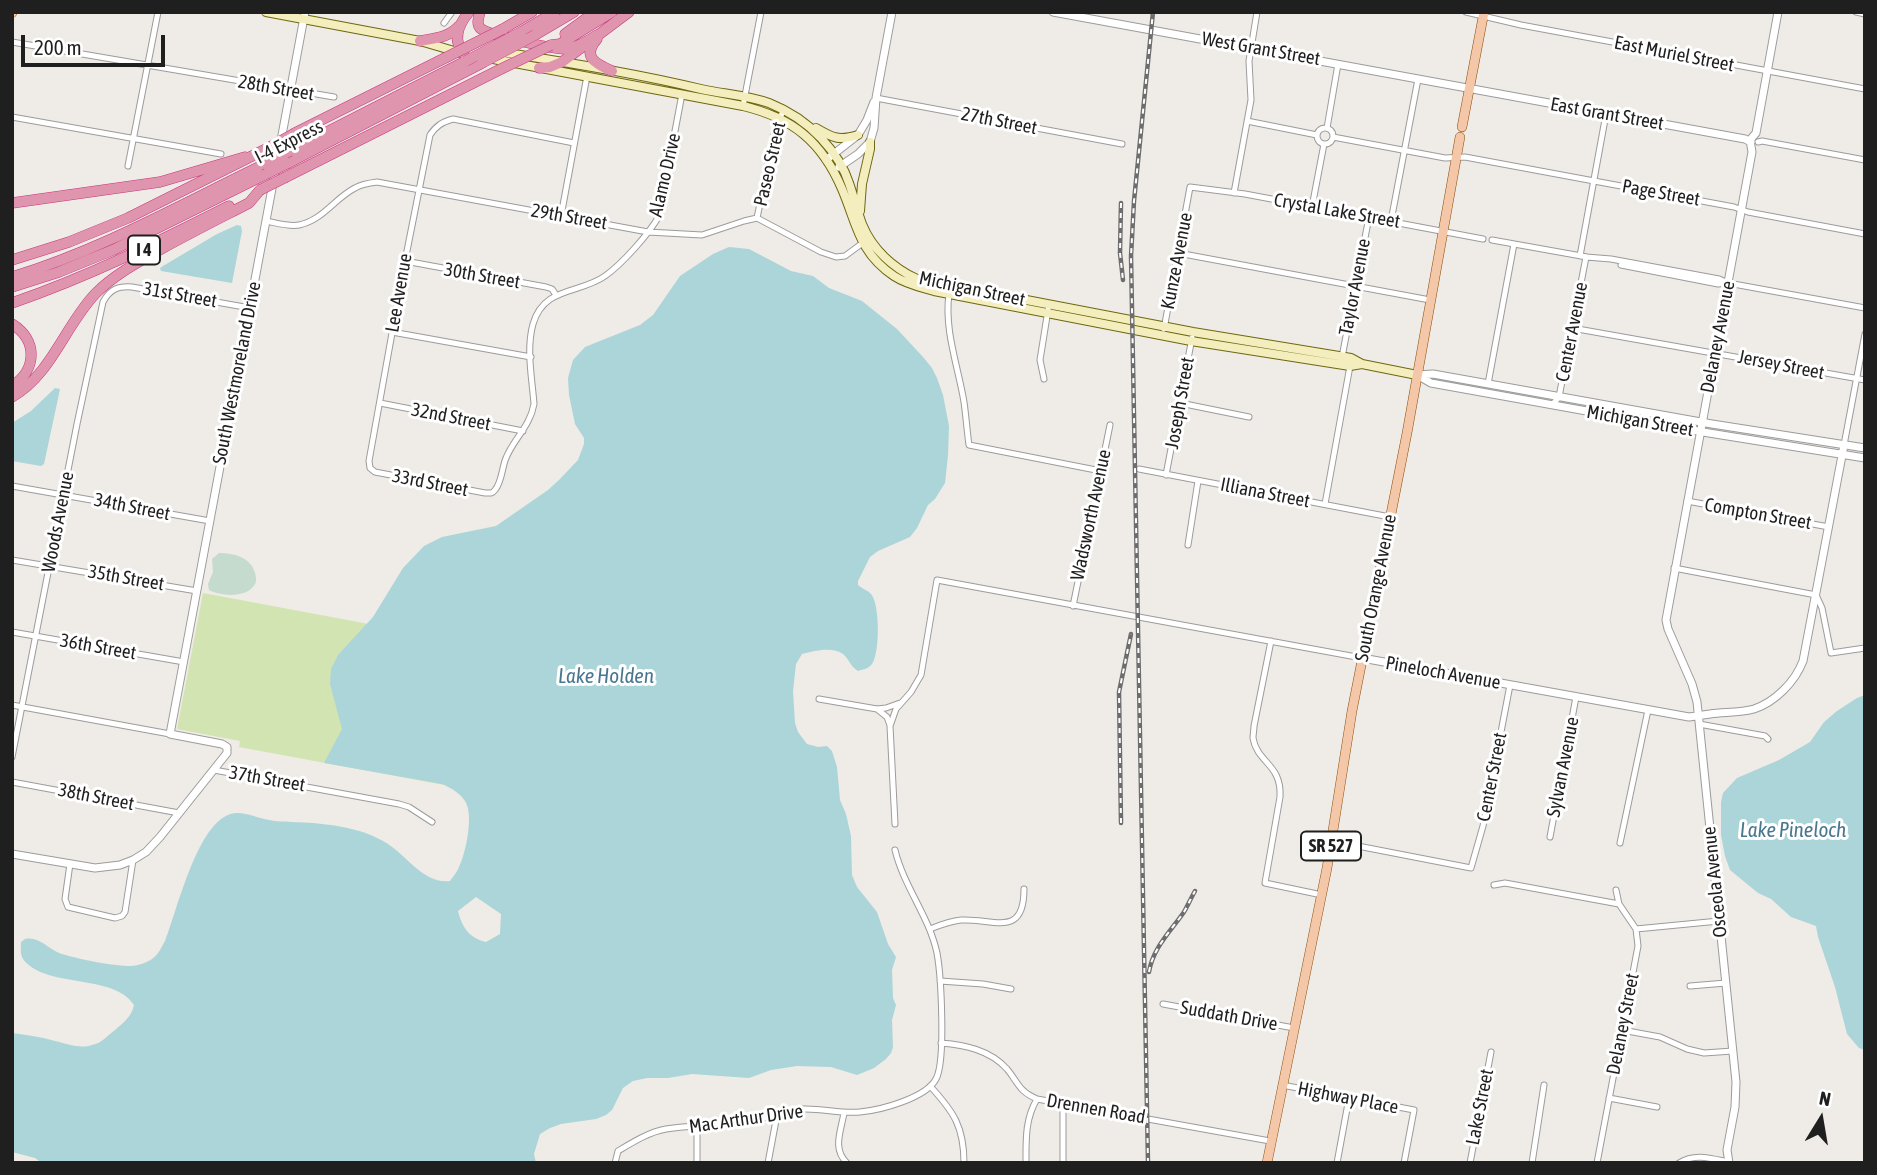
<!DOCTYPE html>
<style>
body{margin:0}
#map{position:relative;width:1877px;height:1175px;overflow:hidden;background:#efebe6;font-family:"Asap Condensed",sans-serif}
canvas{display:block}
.frame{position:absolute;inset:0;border:14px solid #1f1f1f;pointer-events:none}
.north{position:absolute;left:1786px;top:1084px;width:70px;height:70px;-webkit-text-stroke:5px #fff;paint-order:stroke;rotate:11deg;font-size:19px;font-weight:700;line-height:28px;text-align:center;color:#1f1f1f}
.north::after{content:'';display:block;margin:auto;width:24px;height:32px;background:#1f1f1f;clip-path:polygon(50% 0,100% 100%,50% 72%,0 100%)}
.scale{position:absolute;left:21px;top:35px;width:144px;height:32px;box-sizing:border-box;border:4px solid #1f1f1f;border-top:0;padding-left:9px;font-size:21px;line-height:24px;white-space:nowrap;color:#1f1f1f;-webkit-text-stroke:5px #fff;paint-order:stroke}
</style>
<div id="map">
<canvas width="1877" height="1175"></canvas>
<div class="frame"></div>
<div class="north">N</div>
<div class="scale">200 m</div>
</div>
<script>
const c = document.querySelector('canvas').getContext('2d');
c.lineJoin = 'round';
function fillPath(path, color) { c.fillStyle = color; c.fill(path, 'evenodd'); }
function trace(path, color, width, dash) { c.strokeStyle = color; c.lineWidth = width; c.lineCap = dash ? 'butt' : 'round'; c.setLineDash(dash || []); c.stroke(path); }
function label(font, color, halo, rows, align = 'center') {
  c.font = font + ' "Asap Condensed",sans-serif'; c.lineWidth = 6; c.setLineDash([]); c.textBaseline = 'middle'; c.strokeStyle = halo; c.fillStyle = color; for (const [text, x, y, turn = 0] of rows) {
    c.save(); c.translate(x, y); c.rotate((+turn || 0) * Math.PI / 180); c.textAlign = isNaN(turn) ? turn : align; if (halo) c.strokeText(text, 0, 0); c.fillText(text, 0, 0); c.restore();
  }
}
fillPath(new Path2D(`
 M203,593l278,52 -26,142 -216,-40 1,-6 -63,-12z`), '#d2e4b1');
fillPath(new Path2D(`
 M219,553c14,0 32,4 36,20 1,4 2,8 0,11 -8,15 -35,12 -46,6l-1,-6 5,-12 -1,-13z`), '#c5dbcd');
fillPath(new Path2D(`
 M237,225l4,1 1,5 -10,52 -71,-12 -1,-3 3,-2 54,-32z
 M729,247l20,2 42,22 22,5 16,12 33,13 35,28 26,28 9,11 5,10 6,17 6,31 -1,29 -3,28 -10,16 -7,6 -11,23 -7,9 -32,14 -8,6 -12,24v4c4,4 10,5 13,9 9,10 9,59 1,70 -4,5 -8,5 -14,7 -8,-5 -9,-12 -15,-17 -10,-8 -31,-3 -41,0l-6,10 -3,27 2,32 3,9 9,12 11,3 9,-1 5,5 5,16 3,33 6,14 5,22 1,39 5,12 20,25 11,32 8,13 -4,13 1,28 3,7 -4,15 1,27 -2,6 -5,6 -12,9 -17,7 -26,-8 -34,-1 -26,4 -22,8 -57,-4 -24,4h-21l-14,3 -10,7 -11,22 -6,5 -10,4 -35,5 -11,4 -10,6 -6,20 2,9h-465l-19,-2 -2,2h-8l-7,-5 -23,-6v-119c15,2 29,4 43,8 12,3 25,8 37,4 10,-2 15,-9 23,-15 8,-7 17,-14 19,-25 -20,-32 -89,-16 -111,-46 -3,-5 -2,-11 -2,-17l4,-3c14,-3 22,9 34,14 18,6 53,13 72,13 6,0 15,-3 21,-7 6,-4 9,-11 13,-18 12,-30 31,-113 63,-126 13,-6 28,3 41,5 7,2 15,1 22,2 32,1 69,4 97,22 20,13 36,40 62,37 3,-4 7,-9 9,-14 7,-14 15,-53 6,-66 -5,-8 -14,-13 -23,-17l-118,-21 18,-34 -12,-45 1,-15 7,-14 35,-38 30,-49 21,-22 18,-9 54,-11 52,-36 12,-11 18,-19 6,-16v-6l-9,-14 -6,-29 -1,-17 5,-18 12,-13 55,-22 13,-10 27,-39 33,-22zM476,897l25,17 -1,20 -14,8c-17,-4 -24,-15 -28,-31z
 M55,388l5,1 -1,5 -15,70 -3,2 -29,-5v-38l19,-12z
 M1865,695v355l-6,-2 -12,-14 -12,-47 -17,-50 -2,-11 -25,-9 -20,-18 -13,-6 -28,-23 -5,-14 -4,-21v-33l2,-9 14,-15 42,-18 31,-18 14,-20 13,-11 20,-13z`), '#abd5d8');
const minor = new Path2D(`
 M1466,12l55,13 344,64
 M1856,12l9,2
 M444,23l8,-11
 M12,42l322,55
 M876,98l246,46
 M743,106l18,-94
 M12,117l209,37
 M1247,121l70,14
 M1327,128l11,-64
 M1317 136a8 8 0 1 1 16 0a8 8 0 1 1-16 0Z
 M1333,137l112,21 20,-1 269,50 14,5 117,22
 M1758,142l4,-1 103,19
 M574,143l-121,-24c-11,3 -17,7 -23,16l-25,126 -36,200 1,7 5,4 110,21c5,0 7,1 10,-3 7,-8 7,-23 11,-32 8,-20 24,-31 28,-54 -2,-26 -8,-55 -1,-80 11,-38 47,-30 72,-48 17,-12 44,-42 54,-60l23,-122
 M128,166l30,-154
 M1234,193l17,-93 -2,-39 8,-49
 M1312,207l12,-63
 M561,216l26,-140
 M757,218l18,-88 8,-19
 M266,221c11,2 23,6 33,4 24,-5 36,-27 56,-37 7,-4 14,-5 22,-6l271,50 54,3 42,-14 13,-3 64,34 15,5 9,-1 19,-14
 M1391,221l27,-142
 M1492,240l95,17
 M1178,253l252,47
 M1580,256l26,-142
 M1586,257l25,2 108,20 9,4 137,25
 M405,261l141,26 6,2 4,6
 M1621,265l97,19 10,-1
 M949,294c-5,36 9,72 15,108 2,14 3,29 5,43l132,26
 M1572,328l293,52
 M1164,329l26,-142 55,7 238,45
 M392,332l139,25
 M1342,357l27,-140
 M1044,379l-4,-19 8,-50
 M1488,384l26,-140
 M380,403l143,28
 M1180,403l69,14
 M1552,405l7,-8 27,-140
 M1844,445l21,-111
 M1139,469l251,48
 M1166,475l26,-137
 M12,486l198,35
 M1687,501l142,26
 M1325,504l25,-138
 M1188,545l10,-64
 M12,560l185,31
 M1674,568l142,27 6,13 9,45 34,-5
 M1073,606l37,-181
 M12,632l172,30
 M1271,641l-17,85c0,4 -1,8 -1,12 4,25 29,26 27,59l-15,86 57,12
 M819,699l58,10 9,-1 14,-5
 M12,705l158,29
 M877,709l10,8 3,8
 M1699,724l66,12 3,3
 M12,757l65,-333 26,-122c7,-13 15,-16 29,-15l118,21
 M214,770l185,34 10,3 23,15
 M12,782l167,31
 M895,824l-5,-98 6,-17 15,-17 10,-17 16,-95 425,78
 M1550,837l26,-140
 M1332,841l139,27 12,-42 27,-141
 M1620,843l28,-133
 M70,864l-5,35 3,8 47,11 7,-2 3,-4 8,-52
 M1494,885l11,-2 114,21
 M930,929c10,-4 20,-8 31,-9 32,-2 63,19 63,-31
 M1636,929l83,-8
 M940,981l43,3 28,5
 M1690,986l36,-3
 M1163,1004l131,24
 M1622,1030l38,7 27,12 17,4 29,-2
 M941,1043c24,2 49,7 66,26 11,13 11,22 30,30l233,42
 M1282,1085l132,25 -10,53
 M930,1086c24,26 34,41 34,77
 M1609,1098l48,9
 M1063,1104v59
 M844,1113c-3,18 -12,36 3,50
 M697,1127v36
 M615,1163l3,-12c15,-9 31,-19 48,-22 28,-5 57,-2 85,-8 17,-3 34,-11 51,-12 20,-1 39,5 58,3 21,-2 66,-14 76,-33 10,-18 5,-104 1,-126 -8,-37 -33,-66 -42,-103
 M768,1163l9,-48
 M1026,1163c0,-23 -1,-44 11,-64
 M1337,1163l12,-65
 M1470,1163l21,-111
 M1532,1163l12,-78
 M1597,1163l41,-217 -2,-17 -17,-25 -3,-14
 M1679,1163c16,-10 31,-5 49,-1`);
const tertiary = new Path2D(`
 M1053,12l692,127 6,3
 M826,160l32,-25 9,-15 7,-18
 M839,167l19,-13 12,-12 4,-14 2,-30 16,-86
 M1417,375l14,8 278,50 156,25
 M1417,375l16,-1 279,50 153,24
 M1362,658l327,59c7,-1 14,-2 21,-3 14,-2 30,-1 44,-5 21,-7 41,-27 49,-48l41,-216
 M12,854l83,14 25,-3 13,-5 13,-8 14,-15 67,-84v-6l-5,-3 -52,-10 135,-722
 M1729,1163l-2,-13 8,-43 1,-25 -39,-380 -5,-18 -24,-55 -2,-9 86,-468 -2,-12 6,-7 22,-121`);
const secondary = new Path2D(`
 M266,12l154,29 41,12
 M502,52c67,11 133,21 199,37 22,5 46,6 68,14 20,8 38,20 52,35 12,13 23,29 28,45 5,14 8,28 13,41 10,25 31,44 55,55l276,53 158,26 11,6 55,11
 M488,58l255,48c50,12 79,36 99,83 15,35 17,64 52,87 12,8 26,11 40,15l257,50 159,25 12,-2
 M816,128c17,10 23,13 42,7
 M860,211l2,-27 8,-35v-7`);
const primary = new Path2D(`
 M12,13v-1
 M1462,127l22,-115
 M1267,1163l60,-295 25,-157 55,-278 53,-296`);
const motorway = new Path2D(`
 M480,12c-1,5 -4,11 0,16 7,7 76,22 87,21 11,-2 21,-8 30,-14
 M503,29l29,-17
 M521,32l34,-20
 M565,34l30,-22
 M535,35l39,-23
 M597,39c-16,18 -1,25 15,32
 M420,41c15,-3 28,-3 39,-15
 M551,45l9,-1 52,-32
 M464,54c-12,-14 -6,-29 5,-42
 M539,68l11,-1 12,-5 67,-50
 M295,133l150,-75
 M290,151l176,-90
 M288,163l194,-100
 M286,177l215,-108
 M12,203l148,-21 85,-25
 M12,260l57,-18 59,-24 140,-70
 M12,277c89,-27 170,-73 253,-113
 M12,287l47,-15 54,-22 151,-75
 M12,303c78,-27 144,-60 217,-97
 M12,324c26,16 25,46 0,62
 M12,397c40,-23 53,-72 84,-104 19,-19 44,-32 67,-45 29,-16 57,-30 86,-45l11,-13`);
trace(minor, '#9c9c9c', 7);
trace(tertiary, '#9c9c9c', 9);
trace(secondary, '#6d680f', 10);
trace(primary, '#8c4f0e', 10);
trace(motorway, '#ca367f', 11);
trace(minor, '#fff', 5);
trace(tertiary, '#fff', 7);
trace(secondary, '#f4eebf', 8);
trace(primary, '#f3c7a7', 9);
trace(motorway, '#df95ae', 10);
const rail = new Path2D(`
 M1121,203l-1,50 3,27
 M1121,823l-2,-131 12,-58
 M1149,972c4,-24 21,-40 35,-60 4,-7 7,-14 11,-21
 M1148,1163l-17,-907 3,-55 19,-189`);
trace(rail, '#6d6d6d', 4.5);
trace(rail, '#fff', 2, [5]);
const motorwayBridge = new Path2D(`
 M445,58l58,-29
 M466,61l55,-29
 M482,63l53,-28
 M501,69l50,-24
 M268,148l27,-15
 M265,164l25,-13
 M264,175l24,-12
 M260,190l26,-13`);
trace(motorwayBridge, '#ca367f', 11, []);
trace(motorwayBridge, '#df95ae', 10);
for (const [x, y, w] of [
 [144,250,32],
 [1331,846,60]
]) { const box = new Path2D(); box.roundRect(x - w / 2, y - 14.5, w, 29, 5); c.fillStyle = '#fff'; c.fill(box); trace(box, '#1f1f1f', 2); }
label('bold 18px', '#1f1f1f', null, [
 ["I 4",144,250],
 ["SR 527",1331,846]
]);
label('19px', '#1f1f1f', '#fff', [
 ["West Grant Street",1261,49,10],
 ["East Muriel Street",1674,54,11],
 ["28th Street",276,88,10],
 ["East Grant Street",1607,114,10],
 ["27th Street",999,121,11],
 ["I-4 Express",289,142,-27],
 ["Paseo Street",770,164,-77],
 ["Alamo Drive",665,175,-77],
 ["Page Street",1661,193,10],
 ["Crystal Lake Street",1337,211,10],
 ["29th Street",569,217,10],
 ["Kunze Avenue",1177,261,-79],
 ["30th Street",482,276,10],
 ["Taylor Avenue",1355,287,-79],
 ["Michigan Street",972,289,12],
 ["Lee Avenue",399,293,-80],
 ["31st Street",180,295,10],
 ["Center Avenue",1572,332,-79],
 ["Delaney Avenue",1718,337,-79],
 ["Jersey Street",1781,365,11],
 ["South Westmoreland Drive",237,373,-79],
 ["Joseph Street",1180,403,-80],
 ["32nd Street",451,417,11],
 ["Michigan Street",1640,421,10],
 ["33rd Street",430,483,11],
 ["Illiana Street",1265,493,11],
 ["34th Street",132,507,11],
 ["Compton Street",1758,514,10],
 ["Wadsworth Avenue",1091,515,-78],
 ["Woods Avenue",58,522,-79],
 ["35th Street",126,578,10],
 ["South Orange Avenue",1376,588,-79],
 ["36th Street",98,647,10],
 ["Pineloch Avenue",1443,673,10],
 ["Sylvan Avenue",1563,767,-79],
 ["Center Street",1492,777,-79],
 ["37th Street",267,779,10],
 ["38th Street",96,797,11],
 ["Osceola Avenue",1715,882,-96],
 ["Suddath Drive",1229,1016,10],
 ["Delaney Street",1623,1024,-79],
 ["Highway Place",1348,1098,11],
 ["Lake Street",1480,1107,-79],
 ["Drennen Road",1096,1109,10],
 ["Mac Arthur Drive",746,1119,-8]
]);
label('italic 21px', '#4a7790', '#fff', [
 ["Lake Holden",606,676],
 ["Lake Pineloch",1793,830]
]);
</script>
